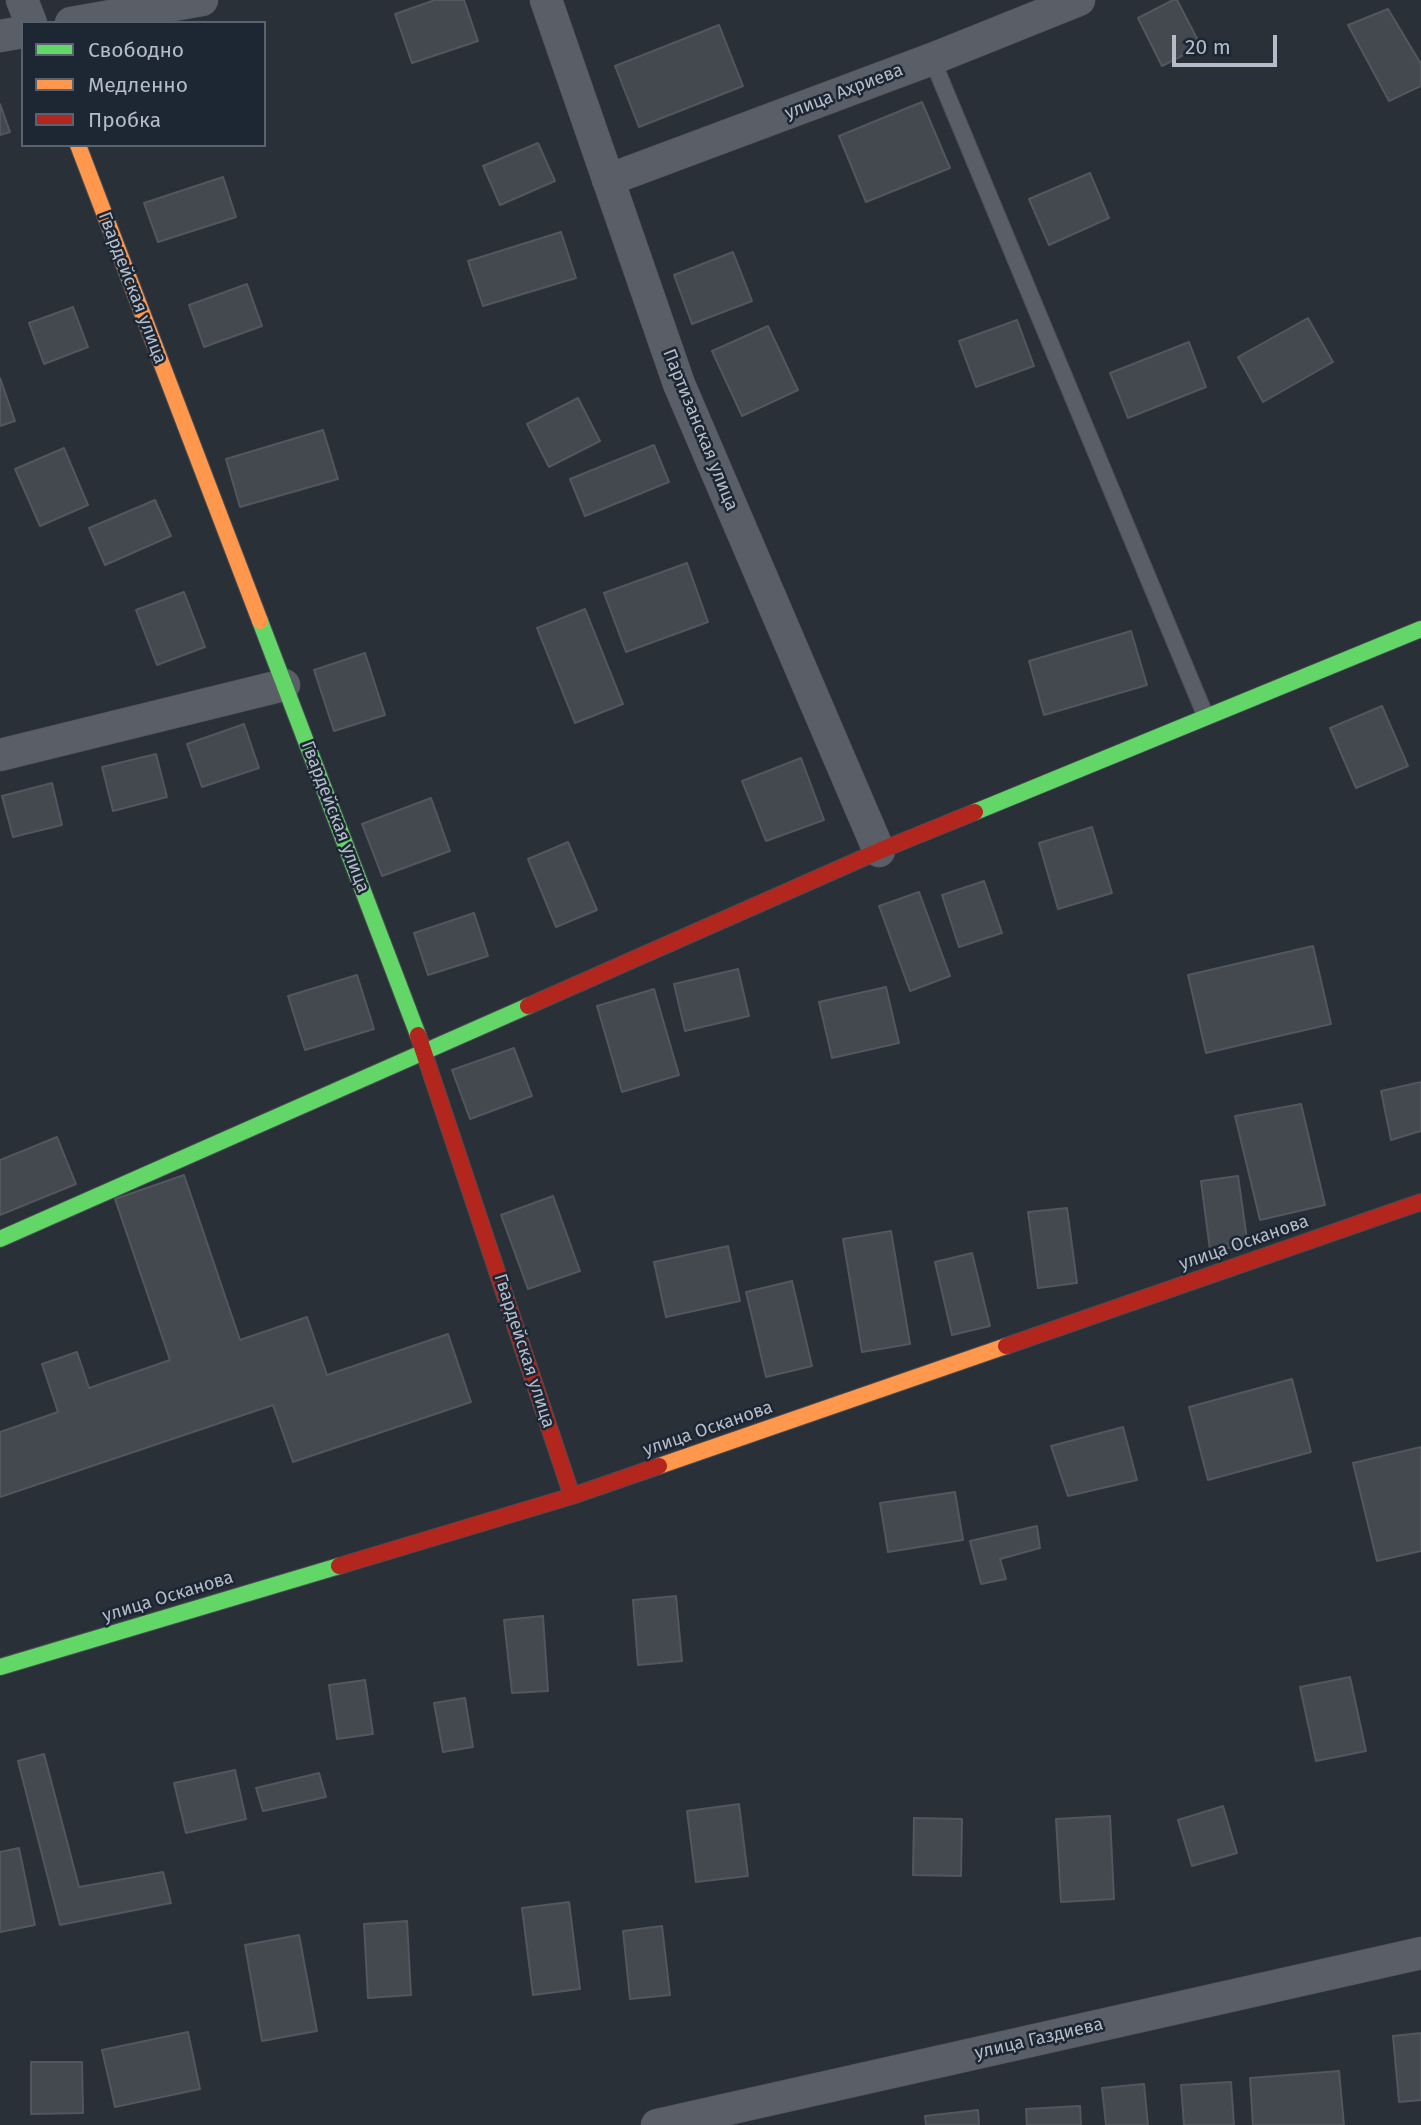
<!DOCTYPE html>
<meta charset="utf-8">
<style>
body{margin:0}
#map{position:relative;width:1421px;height:2125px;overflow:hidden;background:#2a3038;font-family:"Fira Sans",sans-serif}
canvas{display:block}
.legend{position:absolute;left:21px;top:21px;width:245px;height:126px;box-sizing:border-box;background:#1d2633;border:2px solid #59626f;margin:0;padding:9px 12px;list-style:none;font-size:21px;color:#b4bcc9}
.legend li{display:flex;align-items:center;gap:14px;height:35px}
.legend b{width:35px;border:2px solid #59626f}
.scale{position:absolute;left:1172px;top:35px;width:105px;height:32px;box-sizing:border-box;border:4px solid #b4bcc9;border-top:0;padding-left:9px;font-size:21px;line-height:24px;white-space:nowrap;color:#b4bcc9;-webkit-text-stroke:5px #1d2633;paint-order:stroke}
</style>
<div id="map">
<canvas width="1421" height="2125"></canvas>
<ul class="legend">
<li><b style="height:9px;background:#63d668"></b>Свободно</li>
<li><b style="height:9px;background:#ff974d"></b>Медленно</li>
<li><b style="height:9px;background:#b3261e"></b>Пробка</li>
</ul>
<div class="scale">20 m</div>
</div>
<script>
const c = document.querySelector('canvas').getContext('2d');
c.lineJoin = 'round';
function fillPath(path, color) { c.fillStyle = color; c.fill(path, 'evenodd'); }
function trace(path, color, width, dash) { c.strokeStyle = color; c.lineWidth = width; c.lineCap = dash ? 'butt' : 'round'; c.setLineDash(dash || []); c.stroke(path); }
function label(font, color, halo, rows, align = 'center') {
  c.font = font + ' "Fira Sans",sans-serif'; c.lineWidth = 5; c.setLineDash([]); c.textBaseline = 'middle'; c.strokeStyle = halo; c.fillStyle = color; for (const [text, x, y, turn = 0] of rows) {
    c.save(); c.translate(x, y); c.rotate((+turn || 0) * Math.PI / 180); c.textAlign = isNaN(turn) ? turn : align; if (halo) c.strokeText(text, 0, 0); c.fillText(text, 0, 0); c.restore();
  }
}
const building = new Path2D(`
 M435,0h29l14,41 -66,22 -17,-49z
 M1173,0h4l24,46 -39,20 -24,-48z
 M1388,9l33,55v22l-32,15 -41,-76z
 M719,25l24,61 -104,41 -24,-61z
 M922,102l28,66 -84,34 -27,-66z
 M0,104l10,28 -10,3z
 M538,143l17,38 -55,24 -17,-39z
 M1090,173l19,45 -60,27 -20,-46z
 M223,177l13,40 -78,25 -14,-39z
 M561,232l15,46 -93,28 -15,-45z
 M733,252l19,49 -60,23 -18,-49z
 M247,284l15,42 -58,21 -15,-42z
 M73,307l15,40 -44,17 -15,-41z
 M1308,318l25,44 -70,40 -25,-45z
 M1017,320l17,46 -58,21 -17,-46z
 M768,326l30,64 -56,26 -30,-65z
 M1189,342l17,45 -78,31 -18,-45z
 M0,378l15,43 -15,5z
 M578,398l22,43 -51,26 -22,-43z
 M323,430l15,49 -98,28 -14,-48z
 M654,445l15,37 -84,34 -15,-37z
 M64,448l24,57 -48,21 -25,-57z
 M155,500l16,36 -66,29 -16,-37z
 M687,563l21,59 -82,30 -22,-59z
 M184,592l21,55 -48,18 -21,-55z
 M585,609l38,95 -48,19 -38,-95z
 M1131,631l16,54 -103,30 -15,-54z
 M365,653l20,62 -51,16 -20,-61z
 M1382,706l26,60 -52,22 -26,-60z
 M244,724l15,44 -57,19 -15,-43z
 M156,754l11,43 -54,14 -11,-44z
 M801,758l23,62 -58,21 -24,-60z
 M52,783l10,42 -49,12 -11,-41z
 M431,798l19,53 -68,25 -20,-52z
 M1092,827l20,66 -54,16 -19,-66z
 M568,842l29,68 -41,17 -28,-68z
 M984,881l18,52 -43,14 -17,-52z
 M919,892l31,84 -40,15 -31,-85z
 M474,913l14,43 -60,19 -14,-42z
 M1313,946l18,78 -125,29 -18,-78z
 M738,969l11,47 -64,15 -11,-47z
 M357,975l17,54 -69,21 -17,-54z
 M886,987l13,56 -67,15 -13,-56z
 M654,989l25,86 -57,17 -25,-86z
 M514,1048l18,48 -62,23 -18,-49z
 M1421,1082v49l-30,9 -10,-49z
 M1301,1104l24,101 -65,15 -25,-104z
 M57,1137l19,47 -76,31v-55z
 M184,1175l56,165 67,-23 20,58 121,-41 23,68 -178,60 -20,-57 -273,92v-65l58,-20 -16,-48 35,-12 12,36 81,-28 -55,-161z
 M1238,1176l10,70 -38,4 -9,-69z
 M553,1196l27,75 -52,18 -27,-74z
 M1067,1208l10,75 -39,5 -10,-76z
 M891,1231l19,113 -48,8 -19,-113z
 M728,1246l12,55 -74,16 -12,-55z
 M972,1253l18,73 -38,9 -17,-73z
 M792,1281l20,85 -46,11 -20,-85z
 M1292,1379l19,73 -103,28 -19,-73z
 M1123,1427l14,53 -69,16 -17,-50z
 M1421,1447v104l-44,10 -24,-98z
 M955,1492l8,48 -75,12 -8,-49z
 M1037,1526l3,22 -40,11 6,20 -25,5 -11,-43z
 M676,1596l6,65 -44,4 -5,-65z
 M543,1616l5,75 -36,2 -8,-73z
 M1350,1677l16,74 -50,10 -16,-74z
 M365,1680l8,54 -36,5 -8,-54z
 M465,1698l8,49 -30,5 -9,-49z
 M44,1754l35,133 84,-15 8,31 -111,22 -42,-164z
 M235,1770l11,49 -60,14 -12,-50z
 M319,1773l7,24 -63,14 -7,-23z
 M739,1804l9,72 -52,6 -9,-71z
 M1223,1806l14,47 -45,13 -14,-46z
 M1110,1816l4,83 -53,3 -5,-83z
 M914,1818l48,1 -1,57 -48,-1z
 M19,1848l16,77 -35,7v-80z
 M569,1902l11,87 -47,6 -11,-87z
 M407,1921l4,74 -43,3 -4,-74z
 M662,1926l8,69 -40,4 -7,-68z
 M299,1935l18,96 -55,10 -17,-96z
 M188,2032l12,57 -85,18 -13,-57z
 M1421,2033v67l-22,2 -6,-66z
 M31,2062h51l1,51 -52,1z
 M1339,2071l5,54h-91l-3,-47z
 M1231,2082l3,43h-50l-3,-40z
 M1144,2084l4,41h-42l-4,-37z
 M1080,2106l1,19h-54l-1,-16z
 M978,2110l1,15h-53l-1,-9z`);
fillPath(building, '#444950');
trace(building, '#52575f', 2);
const lane = new Path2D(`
 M932,59l274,658`);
const street = new Path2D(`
 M22,0l9,23
 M546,0l133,384 200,467
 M71,23l131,-23
 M0,36l23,-4
 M608,180l324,-121 147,-59
 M0,755l284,-70
 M657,2125l764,-172`);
const fast = new Path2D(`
 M260,621l158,414
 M975,812l446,-183
 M0,1239l528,-233
 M0,1667l339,-101`);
const slow = new Path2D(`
 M78,145l182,476
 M659,1466l347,-120`);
const jam = new Path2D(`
 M528,1006l351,-155 96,-39
 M418,1035l154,461
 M1006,1346l415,-144
 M339,1566l233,-70 87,-30`);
trace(lane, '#484c53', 18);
trace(street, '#484c53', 33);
trace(fast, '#484c53', 18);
trace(slow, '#484c53', 18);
trace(jam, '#484c53', 18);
trace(lane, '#5a5e66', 16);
trace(street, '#5a5e66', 32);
trace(fast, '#63d668', 16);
trace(slow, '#ff974d', 16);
trace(jam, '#b3261e', 16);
label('18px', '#b4bcc9', '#1d2633', [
 ["улица Ахриева",844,92,-21],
 ["Гвардейская улица",132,288,69],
 ["Партизанская улица",700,430,68],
 ["Гвардейская улица",335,817,69],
 ["улица Осканова",1244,1243,-19],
 ["Гвардейская улица",524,1351,72],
 ["улица Осканова",708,1429,-19],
 ["улица Осканова",168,1597,-17],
 ["улица Газдиева",1039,2039,-13]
]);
</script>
